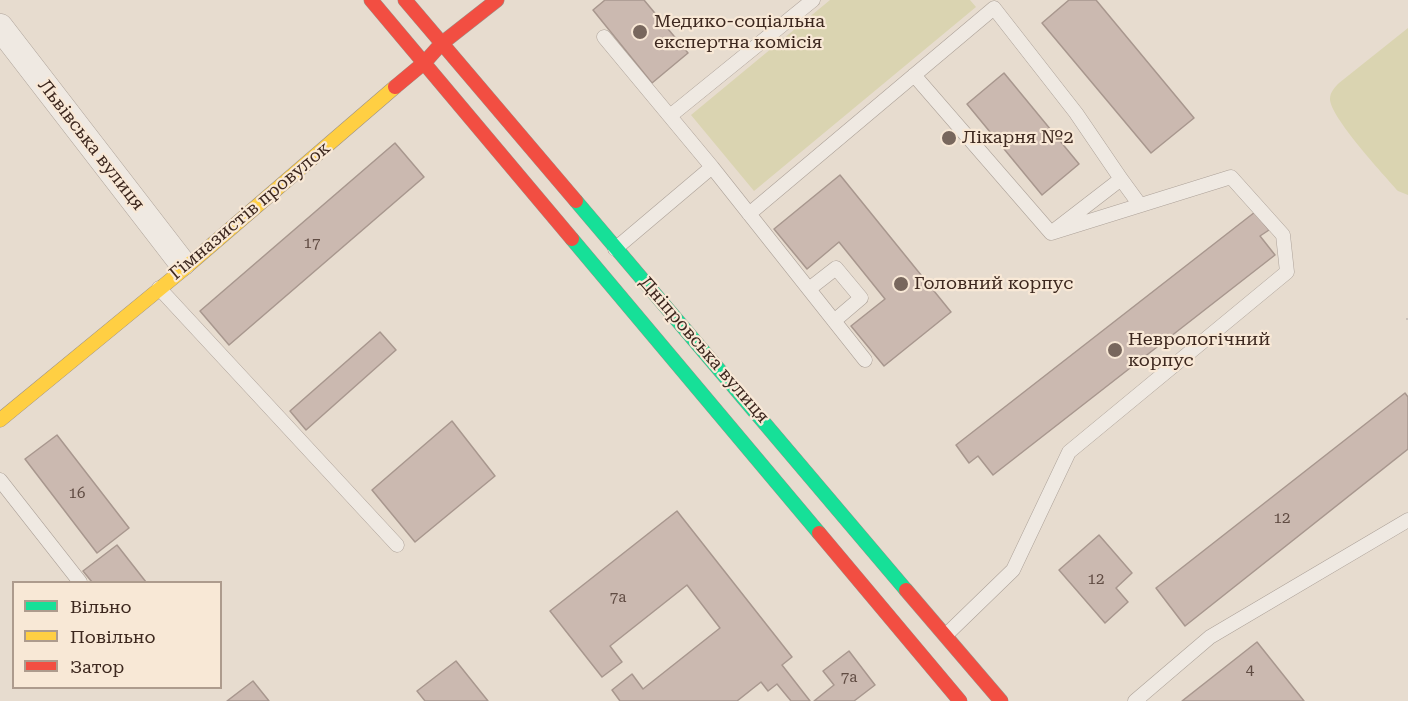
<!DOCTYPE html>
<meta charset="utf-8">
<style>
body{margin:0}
#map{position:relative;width:1408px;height:701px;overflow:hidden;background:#e7dccf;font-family:"Roboto Serif",serif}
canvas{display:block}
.legend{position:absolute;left:12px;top:581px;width:210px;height:108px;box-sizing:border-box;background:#f8e8d6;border:2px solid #ad9b8d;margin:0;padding:8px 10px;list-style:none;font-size:18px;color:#3d281f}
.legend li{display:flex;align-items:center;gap:12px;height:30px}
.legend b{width:30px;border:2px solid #ad9b8d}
</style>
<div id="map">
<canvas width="1408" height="701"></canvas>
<ul class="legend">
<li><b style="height:8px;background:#16e098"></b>Вільно</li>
<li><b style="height:8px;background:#ffcf43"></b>Повільно</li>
<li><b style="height:8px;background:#f24e42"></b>Затор</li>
</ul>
</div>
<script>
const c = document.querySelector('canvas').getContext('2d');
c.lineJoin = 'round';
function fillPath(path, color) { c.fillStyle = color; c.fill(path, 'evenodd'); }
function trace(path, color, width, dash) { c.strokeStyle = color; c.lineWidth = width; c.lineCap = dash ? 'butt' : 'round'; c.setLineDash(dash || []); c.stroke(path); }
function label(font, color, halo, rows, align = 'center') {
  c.font = font + ' "Roboto Serif",serif'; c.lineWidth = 4.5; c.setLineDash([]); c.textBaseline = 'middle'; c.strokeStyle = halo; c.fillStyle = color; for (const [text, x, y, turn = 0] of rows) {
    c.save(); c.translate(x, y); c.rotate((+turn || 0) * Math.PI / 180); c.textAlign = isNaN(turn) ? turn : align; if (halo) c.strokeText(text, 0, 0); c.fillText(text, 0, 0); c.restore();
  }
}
fillPath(new Path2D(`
 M830,0h140l6,7 -222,184 -63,-76z
 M1408,28v167l-10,-4c-14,-16 -68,-74 -68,-92 0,-7 5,-12 9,-16z`), '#dad4b1');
const building = new Path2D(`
 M605,0h39l44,53 -36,30 -59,-73z
 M1069,0h27l98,118 -43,35 -109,-130z
 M1004,73l75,91 -37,31 -75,-91z
 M395,143l29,34 -195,168 -29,-34z
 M840,175l111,137 -67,54 -33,-40 34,-27 -46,-57 -32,27 -33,-40z
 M1255,212l14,18 -9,6 15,19 -282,220 -15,-19 -9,7 -13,-18z
 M380,332l16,18 -90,80 -16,-19z
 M1405,393l3,4v52l-223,177 -29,-38z
 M452,421l43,55 -80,66 -43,-52z
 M57,435l72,93 -32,25 -72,-94z
 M677,511l115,146 -10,8 28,36h-19l-14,-17 -9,7 -7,-9 -24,19h-117l-8,-11 20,-16 11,15 77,-61 -33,-43 -77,61 12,16 -20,15 -52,-66z
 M1099,535l33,38 -16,15 12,14 -23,21 -46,-53z
 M117,545l29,37h-54l-9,-11z
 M1257,642l47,59h-122z
 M849,651l26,34 -21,16h-40l20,-16 -11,-14z
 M456,661l32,40h-63l-8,-10z
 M253,681l16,20h-42z`);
fillPath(building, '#cbb9b0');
trace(building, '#a8978e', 1.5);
const lane = new Path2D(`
 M604,37l108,130
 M670,116l143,-116
 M1121,179l19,26
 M749,214l245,-206 82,105 45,66 -70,54 -137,-158
 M615,249l97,-82 153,193
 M159,288l238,257
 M809,289l27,-21 25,30 -27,23
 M0,480l80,102
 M946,635l67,-65 56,-118 218,-180 -4,-37 -52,-58 -180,56
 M1135,701l75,-64 198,-117`);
const street = new Path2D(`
 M0,27l182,236`);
const fast = new Path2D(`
 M576,201l330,389
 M572,239l247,294`);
const slow = new Path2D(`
 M0,420l185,-152 210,-181`);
const jam = new Path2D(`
 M371,0l201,239
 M405,0l171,201
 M395,87l30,-25 16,-18 56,-44
 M819,533l141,168
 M906,590l95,111`);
trace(lane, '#aca198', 15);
trace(street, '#aca198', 27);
trace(fast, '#9c9188', 15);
trace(slow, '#9c9188', 15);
trace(jam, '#9c9188', 15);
trace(new Path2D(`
 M1408,318v2`), '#c8bfb8', 4, [4.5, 3]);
trace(lane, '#efe9e2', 14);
trace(street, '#efe9e2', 26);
trace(fast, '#16e098', 14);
trace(slow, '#ffcf43', 14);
trace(jam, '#f24e42', 14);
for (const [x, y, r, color] of [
 [640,32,8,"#78675d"],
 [949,138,8,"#78675d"],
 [901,284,8,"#78675d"],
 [1115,350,8,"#78675d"]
]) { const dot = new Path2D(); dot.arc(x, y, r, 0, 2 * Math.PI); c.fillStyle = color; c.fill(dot); trace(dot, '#f8e8d6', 2); }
label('15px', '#604c43', null, [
 ["17",312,244],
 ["16",77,494],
 ["12",1282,519],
 ["12",1096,580],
 ["7а",618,598],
 ["4",1250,671],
 ["7а",849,678]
]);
label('18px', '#3d281f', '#f8e8d6', [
 ["Медико-соціальна",654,22],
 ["експертна комісія",654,43],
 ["Лікарня №2",962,138],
 ["Головний корпус",914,284],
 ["Неврологічний",1128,340],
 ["корпус",1128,361]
], 'left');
label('18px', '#3d281f', '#f8e8d6', [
 ["Львівська вулиця",91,145,52],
 ["Гімназистів провулок",250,211,-40],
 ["Дніпровська вулиця",704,350,49]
]);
</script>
